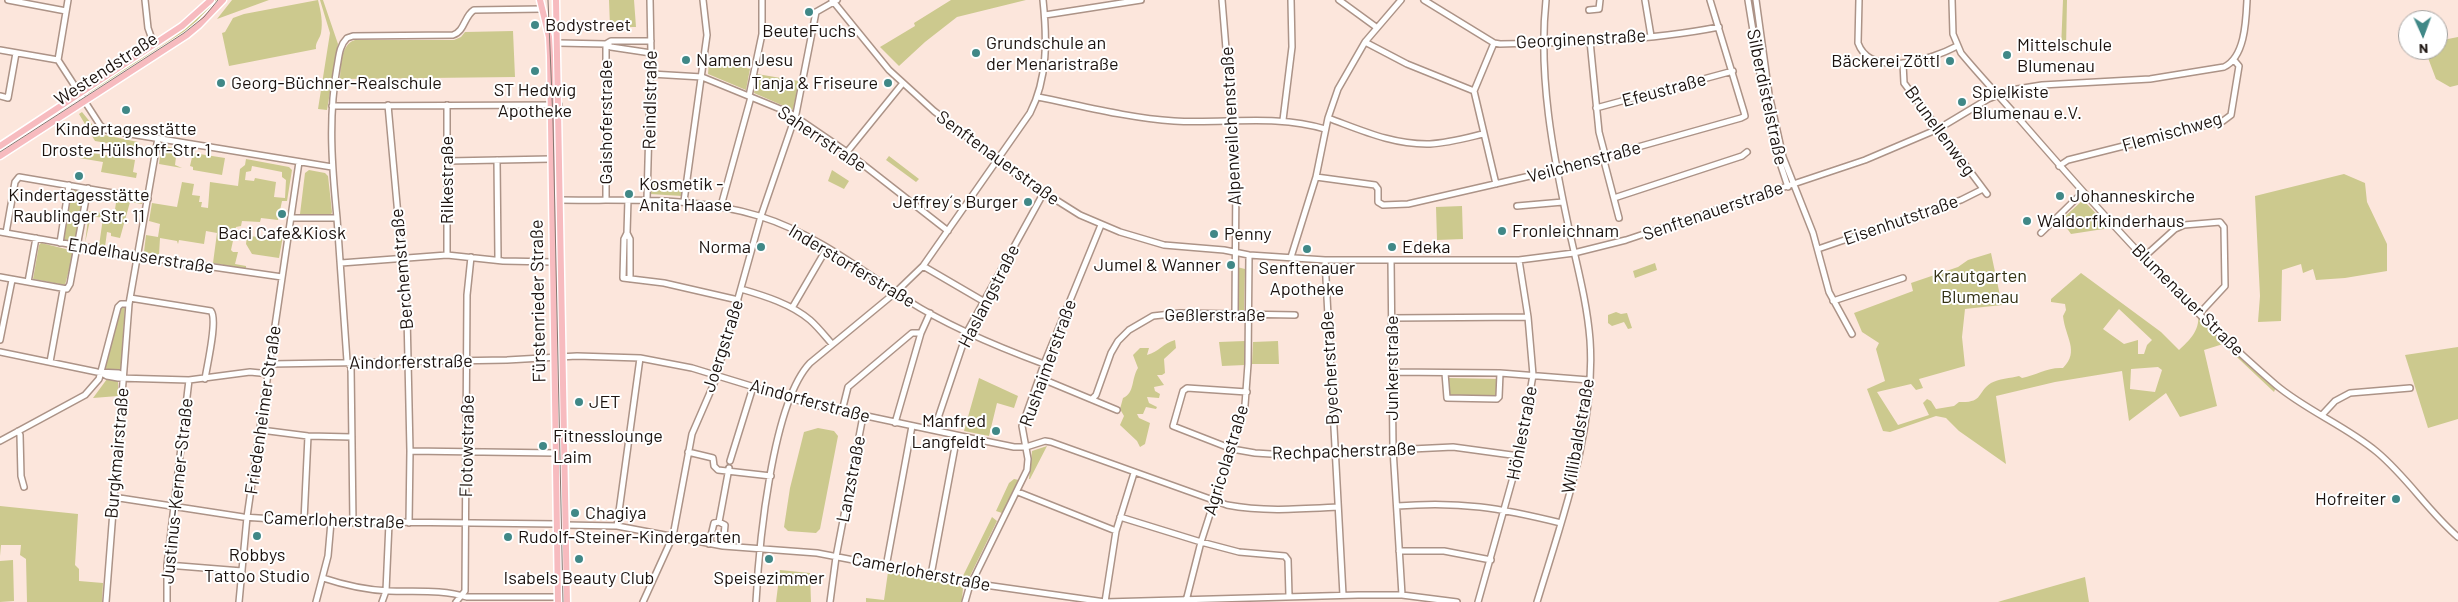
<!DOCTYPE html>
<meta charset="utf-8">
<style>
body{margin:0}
#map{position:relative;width:2458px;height:602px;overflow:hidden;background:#fce6dc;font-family:Barlow,sans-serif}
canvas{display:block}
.north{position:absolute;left:2398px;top:10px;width:50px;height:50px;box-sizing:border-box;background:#fff;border:1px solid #a4a19f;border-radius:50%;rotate:178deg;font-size:14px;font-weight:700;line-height:20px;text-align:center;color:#1c130f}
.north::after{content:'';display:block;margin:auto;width:18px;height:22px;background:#408887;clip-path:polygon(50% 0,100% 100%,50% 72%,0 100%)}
</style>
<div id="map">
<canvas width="2458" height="602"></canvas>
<div class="north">N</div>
</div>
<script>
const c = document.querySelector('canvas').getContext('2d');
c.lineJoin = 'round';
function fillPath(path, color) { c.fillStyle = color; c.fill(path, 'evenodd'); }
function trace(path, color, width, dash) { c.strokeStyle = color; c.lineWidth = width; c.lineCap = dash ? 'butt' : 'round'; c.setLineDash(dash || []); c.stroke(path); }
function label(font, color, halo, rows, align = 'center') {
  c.font = font + ' Barlow,sans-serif'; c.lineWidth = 4; c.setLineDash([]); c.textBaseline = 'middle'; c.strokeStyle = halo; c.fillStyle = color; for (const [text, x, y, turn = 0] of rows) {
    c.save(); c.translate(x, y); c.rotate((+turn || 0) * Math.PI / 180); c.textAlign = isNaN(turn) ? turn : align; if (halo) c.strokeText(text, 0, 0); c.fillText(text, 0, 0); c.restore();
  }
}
fillPath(new Path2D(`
 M214,0h6l-27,29 -104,66 -3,-5c41,-23 100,-53 128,-90z
 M232,0h37l-52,19z
 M318,0c3,12 5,22 3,33 -1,6 -6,9 -5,16l-87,17 -7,-33 3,-1 8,-14 11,-4z
 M320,0h3l15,44 -11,66 -9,-1 12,-76z
 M609,0h25l2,27h-26z
 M951,0h75l-69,17 -32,25 -26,24 -19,-19 35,-21 -1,-3z
 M2063,0h4l-1,49h-5z
 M513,31l2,46 -175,2c1,-13 0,-34 15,-39h99l7,-3 4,-5z
 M2458,37v48l-8,2 -14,-8 -11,-29h13v-9z
 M709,62l26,3 15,4 -4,21 -38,-16z
 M757,74l42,7 -6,29 -39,-17z
 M71,103l2,3 -73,48v-6z
 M82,112l18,22 38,8 -1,6 -42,-7 -16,-27z
 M81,144l6,8 48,8 -2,12 4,1 -1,5 -35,-6 2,-10 -24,-4z
 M166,146l11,3 -2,16 7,3 -23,-4 1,-8h5z
 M193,153l32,5 -3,17 -29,-5v-3l-3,-1z
 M889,156l30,23 -3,3 -30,-22z
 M246,159l43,8 3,3 -5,31h-5l-4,19 -17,-2 -1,4 -18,-1 -1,5 -5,1 -5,23 2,2h5l-3,12 11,2v3l-33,-6 4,-30 -11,-2 -2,13 -25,-4 -1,4 -1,-3 -17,-3 -1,17 -15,-3 2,-17 12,2 2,-13 -11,-3 3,-18 25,4 5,-25 12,2 -2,11 8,1 -1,6h3l-1,5 7,1 2,-26 28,4 2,-17 5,-4zM252,166l30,6v5l4,3 -1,18 -11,-1 2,-15 -21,-4 -1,3 -9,-1 1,-8 5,-1z
 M309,170l16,3 3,3 4,36 -1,3 -28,1 -3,-2 5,-41z
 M832,170l17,11 -5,8 -16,-8z
 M2344,174l21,9 2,19 20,42v27l-42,7 -29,2 -3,-11 -10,4 -2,-9 -19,6 -1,51 -23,1 2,-26 -5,-100z
 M651,181l33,1 -2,14 -32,-2z
 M71,190l14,1 -9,51 -13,-3z
 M117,197l25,6v1l-12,-2 -10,36 -9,-2v-3l-4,-1 -2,15 -6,-1 4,-28 -12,-2 -6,27 4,-32 25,4z
 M2083,200l27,28 -39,6 -10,-14z
 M1462,206l1,33 -26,1 -1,-33z
 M553,209h6l1,141h-5z
 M266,233l17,3 -4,22 -27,-4 -6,-10 1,-8 14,1z
 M41,243l33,8 -9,34 -32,-6 6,-34z
 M1991,253l11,52 -37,4 -3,28 3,29 -46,13 4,9 -7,2 -5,-6 -34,8 21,33 31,-10 -6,-12 4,-4 4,2 5,8 18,-3 5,-4c25,1 17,-9 32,-19 7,-4 20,-5 28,-7l3,2c15,-3 25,-11 41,-10 17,-17 2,-31 0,-52l3,-6 -1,-6 -14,-2v-3l30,-26 80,59 18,18c10,-9 21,-20 19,-34l78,71 -2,5 -51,-48 -19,6 13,56 -37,11 -14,-24 -37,28 -7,-50 -67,11 -59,14 10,68 -47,-33 -13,-13 -10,-2 -46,16 -7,-1 -16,-42 18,-8 -9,-32 3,-6 -17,-11 -8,-19 59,-22 -2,-8 47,-16 10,-7zM2119,309l33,31 -5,5 -3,9h-6v-14l-14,4 -21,-15zM2158,367l4,3 -7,22 -25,-3 1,-20z
 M1655,263l2,7 -22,8 -2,-7z
 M1237,267l8,2 -1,43h-7z
 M125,306l-4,63 -3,2 -12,-2 -2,-2 16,-60z
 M1616,312l5,2 6,-1 5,15 -4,1 -4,-7 -12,4 -4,-3v-8z
 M1175,340l1,8 -12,11 1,14 -3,2h-5l7,10 -10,2 1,4 5,3 -1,4 -12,-1 2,6 8,4 -1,2 -10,-2 -3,7h-6l2,4 11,5 -5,21 -5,3 -3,-6 -17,-16 4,-9 -4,-7 3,-11c12,-5 8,-19 15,-30l-5,-13 7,-7h9l-2,7c12,-3 16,-12 28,-15z
 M1245,341v24l-23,1 -3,-24z
 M1278,341l1,23h-27l1,-22z
 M2458,347v72l-30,9 -23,-73z
 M557,373h5l2,156h-5z
 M979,378l39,18 -4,12 -17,-5 -8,33 -25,-5z
 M1448,378l50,1 -2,18 -49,-1z
 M107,379l11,2v15l-25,2z
 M818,428l16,3 4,5 -18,93 -4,4 -28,-2 -4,-4 6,-39 14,-56z
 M1047,446l-17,33h-1l3,-28z
 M1014,479l5,1 -17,33 -6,-2 13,-28z
 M0,506l78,8 -3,51 4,4v12l24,2 -1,19h-75l-1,-43 -6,-4 1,-10h-20l-1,11z
 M992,517l5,4 -27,55 -8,2z
 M559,530h5l2,72h-6z
 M13,560l1,41 -14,1v-41z
 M780,570l30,3 1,29h-35z
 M888,572l75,15 -1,15h-96v-4l18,2z
 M2085,577l4,25h-91l3,-1z`), '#ccc98e');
const minor = new Path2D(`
 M8,0l58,11
 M145,0l3,28 6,17
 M832,0l57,70 45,41 84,65 62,39 40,17 44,13 60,5 25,5 76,5h194l55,-7 52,-13 239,-80 73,-31 50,-30 23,-9 31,-5 108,-6 74,-12c21,-10 22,-46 23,-67
 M1222,0l14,171 -1,143
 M1339,0l37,27
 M1424,0l70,43 6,1c72,-1 148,-3 219,-17
 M1645,0l6,36
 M1748,0l14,86 16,71 10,30
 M1756,0l13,94 14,63 30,76 16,59 23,42
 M1859,0l-1,43c13,36 75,16 99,3
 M1952,0l1,34 8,19c19,23 40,45 60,68 80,92 162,184 255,264 31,26 70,41 101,67 30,25 51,59 81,85
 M1589,10l10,-1 1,-9
 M1045,15l96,-15
 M1590,41l9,91 5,19 -1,6 16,61
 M1365,42l42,22 67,27
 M558,43l48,1 5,-3h40
 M1494,43l-20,48 22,93
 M606,44v156
 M606,44l5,3 40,6
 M0,50l58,10 42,65 6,5 226,37
 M58,60l10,-60
 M1903,63l1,20 83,111
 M651,74l51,3 88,36 57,39 101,79
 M0,96l8,2 8,-45
 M749,96l13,-62v-34
 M1038,97c45,9 90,21 136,24 51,3 101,-7 151,8
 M388,105l19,210 3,136 -1,72
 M447,105v150
 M332,106l227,-1
 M1596,108l137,-37
 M1328,118c33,12 65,27 102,26 18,-1 36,-6 53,-10
 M1283,120l9,-73 -1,-47
 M847,152l56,-69
 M497,160l1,98
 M448,161l103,-2
 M2059,166l9,-6 155,-39 8,-6 8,-49 -5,-6
 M1316,177l59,8 3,4v13l5,3 25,-1 148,-34 185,-52 4,-2 -1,-4 -34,-112
 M1614,198l128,-42 5,-4
 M628,199l-1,34 -3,6 -1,39 41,5 74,17
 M647,199l4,-146 -1,-53
 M560,200c67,1 134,-4 199,16 55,17 101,53 148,84 42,27 91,47 137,64
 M684,201l23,-166 -4,-35
 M721,206l30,-109
 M1517,206l46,-4
 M291,218h46c-5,-51 -9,-100 0,-151 2,-10 2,-21 10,-29l6,-2 100,-1c12,-4 11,-19 21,-25l68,-1
 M337,218l10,143 4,6 2,156
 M0,232l137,24 145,21
 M6,233l9,-51 4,-5 129,22
 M627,233l3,6v40
 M2041,233l41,-40
 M60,243l9,-58
 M1818,249l143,-49 22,-11
 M1291,257l25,-80 12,-59 10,-29 27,-47 36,-42
 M2144,257l31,-28 9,-4 36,-3 4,5 1,59 -25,27
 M1325,260l18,335
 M1391,260l2,189 9,146
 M341,263l106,-8 56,6 50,1
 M923,266l60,35
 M0,277l67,12 3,-5 18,-96
 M28,282l8,-44
 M741,289c24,7 50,15 69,31 8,7 15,16 22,24
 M130,298l81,13c7,9 -4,54 -6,68
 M1833,301l70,-23
 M792,308l35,-60
 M1392,318l136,-1
 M0,340l12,-60
 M0,352l97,20 22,1 4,3
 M50,362l13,-72
 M271,364l236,-4 70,-4 63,2 52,10 118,36 165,35 39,8h12l19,-6 6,1 176,63c37,7 74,4 111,2
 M100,372l7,4 11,2 71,2 61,-8 20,2
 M1392,372l108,1 89,7
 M1445,373l2,25 50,1 2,-2 1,-24
 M1040,378l77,32
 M1247,392l-60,-4 -4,3 -10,35 59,23 23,4 32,2 166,-8 66,9
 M1092,399l4,-4 15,-42 7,-12 11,-11 24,-14 27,-3 115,2
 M842,411l6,-24 64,-54h9
 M2322,415l13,-14 15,-8 60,-5
 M895,423l26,-90 9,-20
 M261,430l47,6 44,1
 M934,430l33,-98 76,-138
 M18,431l2,4 1,41 3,11
 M0,441l85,-46 14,-16 19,-72 3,-3h8
 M410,451l146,2
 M688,452l25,6 1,8 4,4 53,6
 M730,461l23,-74
 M1018,492l98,39
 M113,497l130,20 61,4 253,3
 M1397,506c64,-5 103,2 164,17
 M1120,517l81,25 38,10 46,4 3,4 1,36
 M304,521l4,-85
 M719,522l10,-54
 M565,525l52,1 106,20 94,7 161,31 127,18 253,-7h44l55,7
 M617,526l23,-168
 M709,544l5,-21 5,-1 6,3 -2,21
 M1399,551h45l47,9
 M167,565l75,6
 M886,567l26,-141
 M931,575l26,-139
 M323,578c21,7 43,12 66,13 26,1 53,-2 78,6h91
 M1186,601l15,-59 44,-137 3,-41 1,-109
 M106,602l23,-298 29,-166
 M167,602v-37l22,-185
 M239,602l8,-85 52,-355
 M316,602l12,-46 3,-34
 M382,602l4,-11 3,-68
 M456,602l9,-11 2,-296 4,-38
 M643,602l30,-66 19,-102 23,-53 46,-165 35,-102 20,-102 21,-12
 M756,602c3,-57 16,-199 54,-239l86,-71 27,-26 107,-153c18,-35 17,-75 13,-113
 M830,602l6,-45 27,-141
 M965,602l4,-14 58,-118 1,-11 -6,-33 22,-62 57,-139
 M1105,602l11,-71 18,-58
 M1478,602l41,-146 14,-81 -5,-58 -9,-57
 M1537,602c25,-83 59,-174 53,-262 -3,-38 -13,-74 -21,-111 -16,-75 -31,-153 -23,-229`);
const major = new Path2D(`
 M540,0l9,37 1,19 8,546
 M556,0l11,602
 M0,146l182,-120 29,-26
 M0,156l187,-121 12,-10 24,-25`);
trace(minor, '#ac9387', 8);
trace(major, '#fff', 9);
trace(minor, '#fff', 5);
trace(major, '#f7bbbf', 6);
trace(new Path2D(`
 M548,0l5,121 10,481
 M0,152l184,-119 20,-16 14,-17`), '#85766f', 1);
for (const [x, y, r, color] of [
 [809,12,5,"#408887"],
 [535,25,5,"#408887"],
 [976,53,5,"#408887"],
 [2007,55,5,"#408887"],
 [686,60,5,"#408887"],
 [1950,61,5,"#408887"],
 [535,71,5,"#408887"],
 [221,83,5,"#408887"],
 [888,83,5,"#408887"],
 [1962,102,5,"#408887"],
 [126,110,5,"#408887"],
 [79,176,5,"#408887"],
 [629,194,5,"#408887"],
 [2060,196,5,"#408887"],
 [1028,202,5,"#408887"],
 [282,214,5,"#408887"],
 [2027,221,5,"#408887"],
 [1502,231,5,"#408887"],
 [1214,234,5,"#408887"],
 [761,247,5,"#408887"],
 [1392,247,5,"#408887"],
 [1307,249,5,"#408887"],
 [1231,265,5,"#408887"],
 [579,402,5,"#408887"],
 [996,431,5,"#408887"],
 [543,446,5,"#408887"],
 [2396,499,5,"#408887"],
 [575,513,5,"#408887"],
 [257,536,5,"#408887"],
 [508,537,5,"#408887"],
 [579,559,5,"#408887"],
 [769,559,5,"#408887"]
]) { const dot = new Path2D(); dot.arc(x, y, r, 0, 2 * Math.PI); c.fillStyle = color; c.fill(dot); trace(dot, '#fff', 2); }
label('18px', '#1c130f', '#fff', [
 ["Bodystreet",545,25],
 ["BeuteFuchs",809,31,"center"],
 ["Grundschule an",986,43],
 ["der Menaristraße",986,64],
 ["Mittelschule",2017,45],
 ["Blumenau",2017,66],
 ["Namen Jesu",696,60],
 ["Bäckerei Zöttl",1940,61,"right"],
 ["Georg-Büchner-Realschule",231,83],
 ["Tanja & Friseure",878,83,"right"],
 ["ST Hedwig",535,90,"center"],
 ["Apotheke",535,111,"center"],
 ["Spielkiste",1972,92],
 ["Blumenau e.V.",1972,113],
 ["Kindertagesstätte",126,129,"center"],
 ["Droste-Hülshoff-Str. 1",126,150,"center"],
 ["Kosmetik -",639,184],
 ["Anita Haase",639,205],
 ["Kindertagesstätte",79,195,"center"],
 ["Raublinger Str. 11",79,216,"center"],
 ["Johanneskirche",2070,196],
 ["Jeffrey´s Burger",1018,202,"right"],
 ["Waldorfkinderhaus",2037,221],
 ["Fronleichnam",1512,231],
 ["Baci Cafe&Kiosk",282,233,"center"],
 ["Penny",1224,234],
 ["Norma",751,247,"right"],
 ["Edeka",1402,247],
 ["Jumel & Wanner",1221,265,"right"],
 ["Senftenauer",1307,268,"center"],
 ["Apotheke",1307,289,"center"],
 ["JET",589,402],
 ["Manfred",986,421,"right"],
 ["Langfeldt",986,442,"right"],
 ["Fitnesslounge",553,436],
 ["Laim",553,457],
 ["Hofreiter",2386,499,"right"],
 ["Chagiya",585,513],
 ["Rudolf-Steiner-Kindergarten",518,537],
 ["Robbys",257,555,"center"],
 ["Tattoo Studio",257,576,"center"],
 ["Isabels Beauty Club",579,578,"center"],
 ["Speisezimmer",769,578,"center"]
], 'left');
label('18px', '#1c130f', '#fff', [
 ["Georginenstraße",1581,39,-3],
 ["Westendstraße",106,69,-33],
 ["Efeustraße",1664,90,-15],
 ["Silberdistelstraße",1767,97,78],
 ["Reindlstraße",650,100,-89],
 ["Gaishoferstraße",606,122,-90],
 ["Alpenveilchenstraße",1231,126,-93],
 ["Brunellenweg",1940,131,54],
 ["Flemischweg",2172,132,-16],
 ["Saherrstraße",822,139,34],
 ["Senftenauerstraße",998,158,36],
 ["Veilchenstraße",1584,162,-15],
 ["Rilkestraße",447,180,-90],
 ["Senftenauerstraße",1713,211,-19],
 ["Eisenhutstraße",1901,220,-19],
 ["Endelhauserstraße",141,256,9],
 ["Inderstorferstraße",852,266,31],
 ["Berchemstraße",402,269,-95],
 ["Haslangstraße",989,296,-63],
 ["Blumenauer Straße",2188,300,45],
 ["Fürstenrieder Straße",538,301,-91],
 ["Geßlerstraße",1215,315],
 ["Joergstraße",723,346,-72],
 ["Aindorferstraße",411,362,-1],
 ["Rushaimerstraße",1048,363,-70],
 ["Byecherstraße",1330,368,-93],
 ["Junkerstraße",1392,368,-90],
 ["Aindorferstraße",810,401,15],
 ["Friedenheimer Straße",263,410,-82],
 ["Hönlestraße",1522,433,-79],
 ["Willibaldstraße",1578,436,-80],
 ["Flotowstraße",467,446,-89],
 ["Rechpacherstraße",1344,451,-2],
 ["Burgkmairstraße",117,453,-85],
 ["Agricolastraße",1226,460,-73],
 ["Lanzstraße",851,479,-79],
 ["Justinus-Kerner-Straße",177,491,-84],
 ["Camerloherstraße",334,520,2],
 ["Camerloherstraße",921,572,11]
]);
label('18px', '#333113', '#fff', [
 ["Krautgarten",1980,276],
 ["Blumenau",1980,297]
]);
</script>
